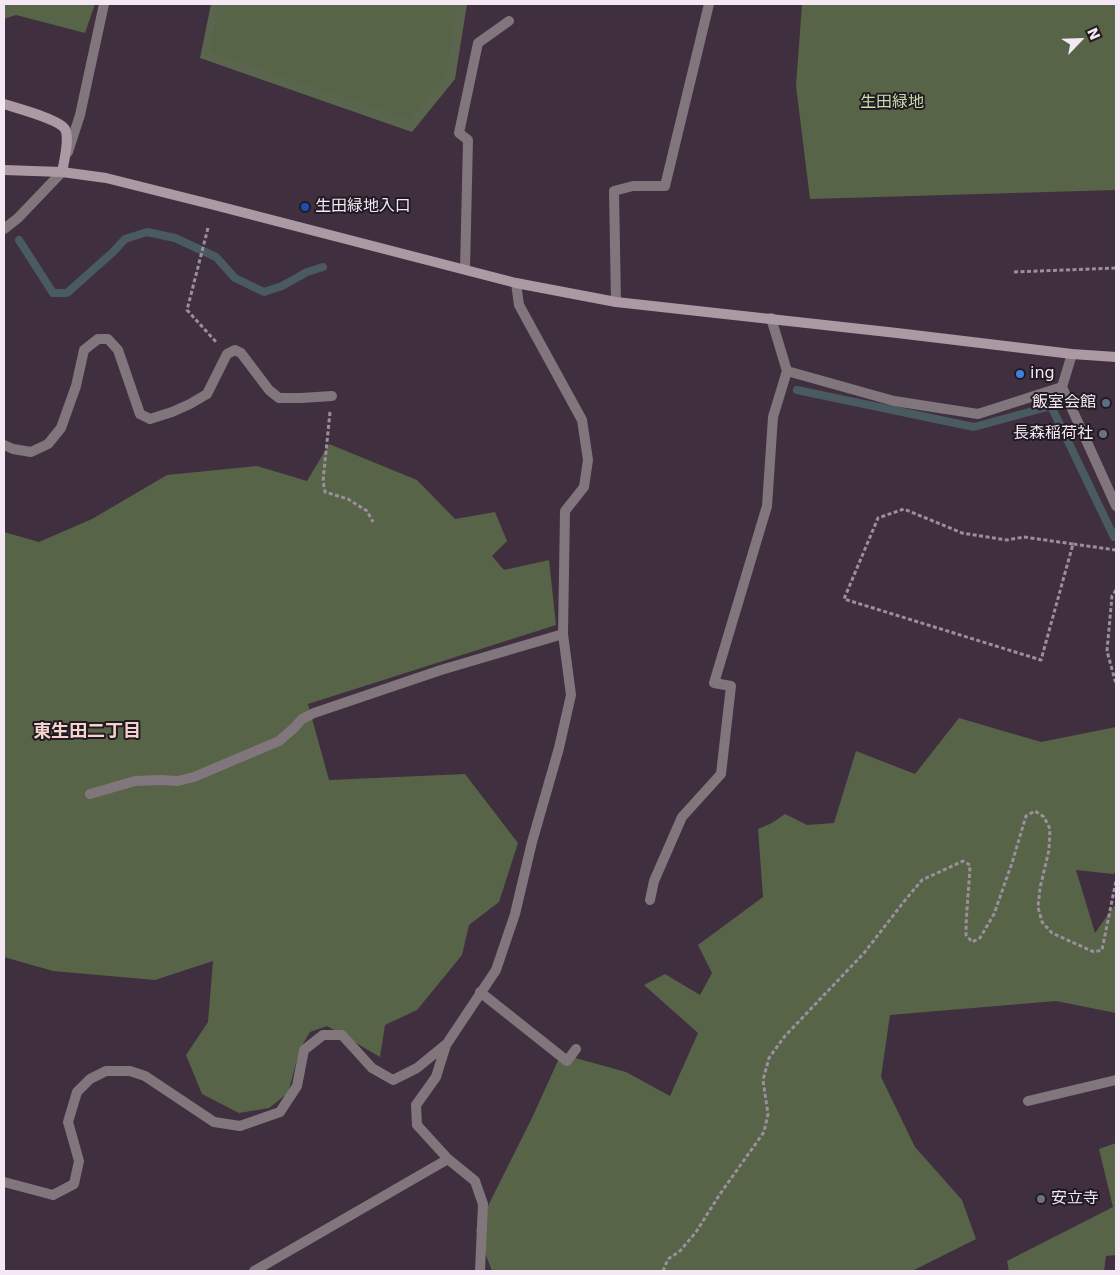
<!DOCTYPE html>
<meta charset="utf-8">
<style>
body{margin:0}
#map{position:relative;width:1120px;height:1275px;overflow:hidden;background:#402f3f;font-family:"DejaVu Sans",sans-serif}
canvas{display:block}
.frame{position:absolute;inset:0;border:5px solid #f3e8f3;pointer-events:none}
.north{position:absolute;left:1055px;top:15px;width:50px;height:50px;-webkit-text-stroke:4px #221a22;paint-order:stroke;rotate:66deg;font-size:14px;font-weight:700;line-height:20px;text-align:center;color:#f3e8f3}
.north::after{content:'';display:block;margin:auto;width:18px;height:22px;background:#f3e8f3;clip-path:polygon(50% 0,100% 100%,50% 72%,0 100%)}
</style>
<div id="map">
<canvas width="1120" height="1275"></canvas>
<div class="frame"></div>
<div class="north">N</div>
</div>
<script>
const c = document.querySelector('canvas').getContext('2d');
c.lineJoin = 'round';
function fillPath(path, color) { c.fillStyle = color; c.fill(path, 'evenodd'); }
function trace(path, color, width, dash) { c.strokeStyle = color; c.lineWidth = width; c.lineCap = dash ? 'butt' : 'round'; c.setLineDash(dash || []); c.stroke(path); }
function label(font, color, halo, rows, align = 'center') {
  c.font = font + ' "DejaVu Sans","Noto Sans JP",sans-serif'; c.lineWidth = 4; c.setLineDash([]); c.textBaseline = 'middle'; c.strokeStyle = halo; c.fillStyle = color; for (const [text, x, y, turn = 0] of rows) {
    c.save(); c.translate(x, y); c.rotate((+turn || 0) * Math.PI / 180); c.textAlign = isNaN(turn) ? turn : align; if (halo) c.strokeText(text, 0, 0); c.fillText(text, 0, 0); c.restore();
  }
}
fillPath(new Path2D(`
 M211,4h256l-12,75 -43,53 -212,-74z`), '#5a654d');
fillPath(new Path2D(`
 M4,4h91l-10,29 -69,-18 -12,4z
 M219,4h238l-11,72 -36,44 -200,-68z
 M802,4h314v186l-306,9 -14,-113z
 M329,444l88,36 38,39 40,-7 12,29 -15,15 12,14 45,-10 7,65 -248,79 21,76 136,-6 53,69 -19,59 -30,23 -7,30 -45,55 -32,15 -5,32 -53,-31 -17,6 -10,17 -12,44 -19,15 -30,5 -37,-19 -16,-39 22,-33 5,-61 -58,19 -102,-9 -49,-14v-425l35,10 53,-23 75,-44 90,-9 50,15z
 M959,718l82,24 75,-15v145l-3,2 -37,-4 19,63 19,-27h2v107l-60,-12 -166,14 -9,62 34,70 47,53 14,39 -64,32h-420l-16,-41 56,-112 29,-64 65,18 44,24 28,-63 -54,-48 21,-11 35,21 12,-22 -14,-28 65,-48 -5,-68 14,-6 13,-9 22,11 27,-2 22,-72 59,23z
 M1116,1143v112l-10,1 -2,15h-95l-2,-10 106,-54 -14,-58z`), '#576448');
trace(new Path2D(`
 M19,240l34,53h14l46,-41 12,-13 22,-7 28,6 41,19 19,21 29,14 18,-6 25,-14 16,-5
 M797,390l177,37 77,-21 63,131`), '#495b61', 8);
trace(new Path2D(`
 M208,228l-21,82 30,33
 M1014,272l102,-4
 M330,412l-7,69 2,11 23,7 19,12 6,11
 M1073,544l-49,-7 -17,3 -45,-7 -58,-24 -26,9 -34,81 197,61 32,-116 43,6
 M1116,590l-4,6 -5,55 9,33
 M663,1271l5,-12 12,-8 16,-19 24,-38 44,-62 4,-18 -5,-34 6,-22 16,-22 79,-83 42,-54 16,-19 41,-19 7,4c-1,24 -4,47 -4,70l6,7 8,-4 14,-24 18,-51 14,-47 9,-5 9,6 6,12 -1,21 -9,38 -2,19 4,15 10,11 42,19 8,-2 14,-69`), '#9c8e9c', 3, [4, 2.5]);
trace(new Path2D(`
 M68,152l12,-37 24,-111
 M465,269l3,-129 -9,-7 19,-90 31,-22
 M616,302l-2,-111 19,-5h32l44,-182
 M787,371l107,30 84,13 84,-27
 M4,445l9,4 18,3 17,-8 13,-16 15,-42 8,-36 14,-11h10l10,11 22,64 10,5 22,-7 18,-8 17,-10 20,-40 8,-4 6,3 28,37 10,8h22l31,-2
 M90,794l45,-13 25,-1 18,1 16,-4 85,-36 15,-13 8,-9 12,-6 127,-43 122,-36
 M650,900l4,-19 28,-64 39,-43 10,-88 -17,-3 53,-177 6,-89 14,-46 -16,-53
 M480,992l87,69 9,-12
 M1028,1101l88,-21`), '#81767c', 10);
trace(new Path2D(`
 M4,229l14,-11 44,-46
 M1072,354l-10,33 54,119
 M4,1182l49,13 21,-11 5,-23 -11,-39 9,-30 13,-13 16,-8h24l15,5 69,46 26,4 40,-14 17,-26 7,-36 19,-15h19l30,33 21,12 24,-12 28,-23
 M254,1271l194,-112
 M480,1271l3,-67 -8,-23 -27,-22 -31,-34 -1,-20 20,-28 10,-32 50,-75 19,-56 17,-72 27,-94 12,-53 -8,-61 2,-123 19,-24 4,-27 -6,-40 -63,-115 -3,-22`), '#81767c', 10);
trace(new Path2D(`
 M4,104c12,4 55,15 61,25 5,10 -1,32 -3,43
 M4,170l58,2 44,6 108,27 302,78 100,19 281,31 175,21 44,3`), '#ab99a4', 10);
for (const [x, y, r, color] of [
 [305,207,5,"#1a4fb4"],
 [1020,374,5,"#3f7fe0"],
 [1106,403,5,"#5c6f8a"],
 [1103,434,5,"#6b7280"],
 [1041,1199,5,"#6b7280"]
]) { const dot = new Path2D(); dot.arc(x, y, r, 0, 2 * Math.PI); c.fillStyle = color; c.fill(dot); trace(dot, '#221a22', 2); }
label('16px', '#c7dfaa', '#221a22', [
 ["生田緑地",892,103]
]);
label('16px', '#f3e8f3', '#221a22', [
 ["生田緑地入口",315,207],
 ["ing",1030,374],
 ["飯室会館",1096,403,"right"],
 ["長森稲荷社",1093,434,"right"],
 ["安立寺",1051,1199]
], 'left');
label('bold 18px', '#f5d2cb', '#221a22', [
 ["東生田二丁目",87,732]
]);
</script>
